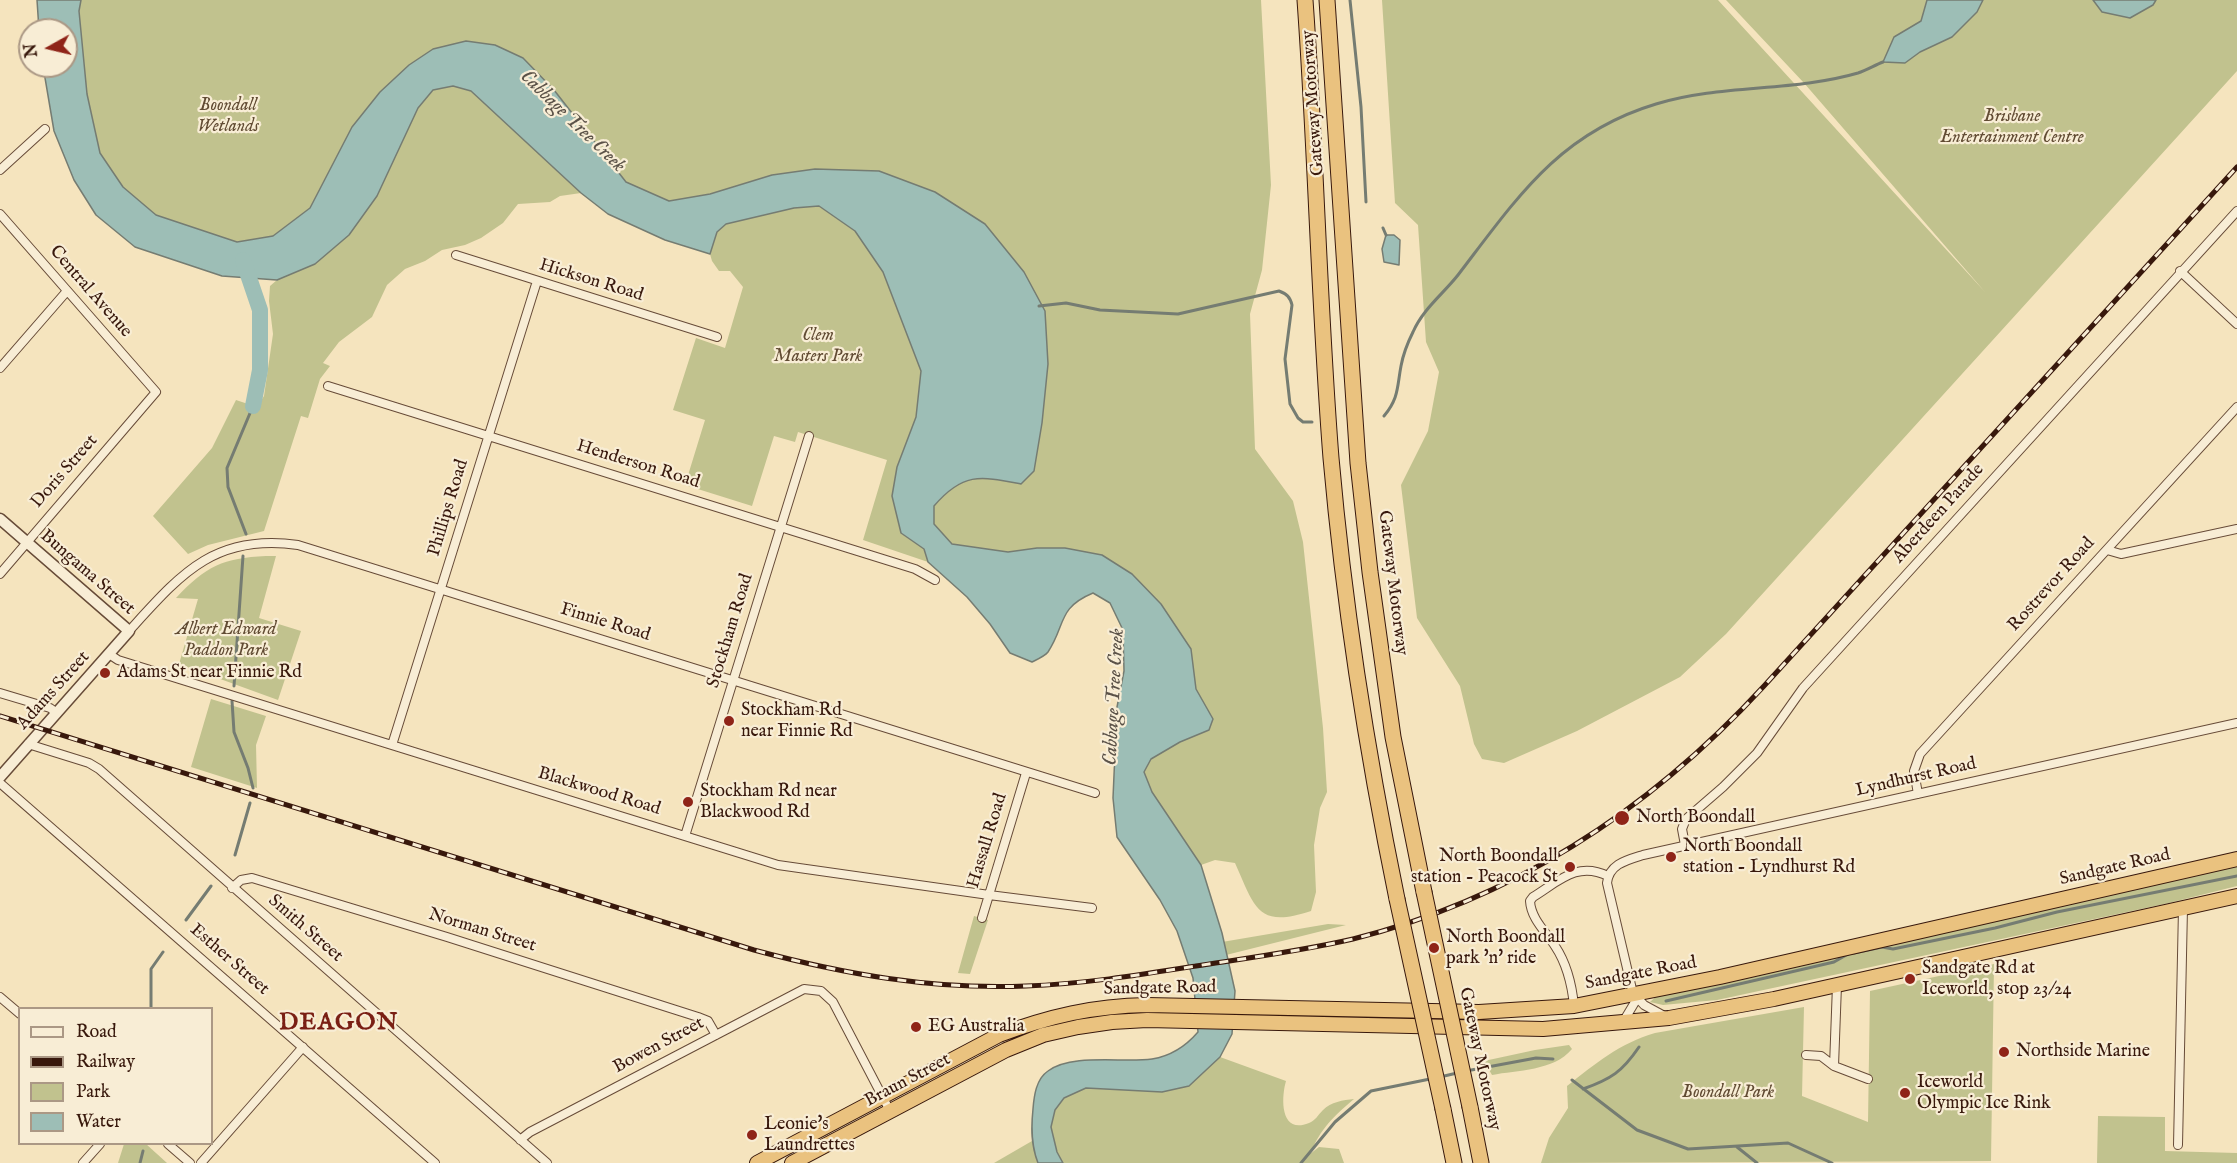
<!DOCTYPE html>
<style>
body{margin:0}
#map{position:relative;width:2237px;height:1163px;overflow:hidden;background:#f5e4be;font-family:"IM FELL English",serif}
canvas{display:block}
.legend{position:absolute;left:18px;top:1007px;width:195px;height:138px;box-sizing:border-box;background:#f8edd5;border:2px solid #ab9885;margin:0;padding:8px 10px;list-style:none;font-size:18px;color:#38180c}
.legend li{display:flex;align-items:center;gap:12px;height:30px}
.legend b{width:30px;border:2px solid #ab9885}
.north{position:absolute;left:18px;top:18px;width:60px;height:60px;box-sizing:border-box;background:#f8edd5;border:2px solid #ab9885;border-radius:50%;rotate:262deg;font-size:16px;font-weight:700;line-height:24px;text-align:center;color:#38180c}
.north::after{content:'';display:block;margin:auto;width:21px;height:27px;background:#8f2418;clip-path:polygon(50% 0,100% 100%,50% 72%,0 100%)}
</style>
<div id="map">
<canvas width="2237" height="1163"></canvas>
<ul class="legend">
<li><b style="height:8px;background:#f8edd5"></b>Road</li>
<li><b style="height:8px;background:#38180c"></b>Railway</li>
<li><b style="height:16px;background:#c1c28e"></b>Park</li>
<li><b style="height:16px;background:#9dbeb6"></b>Water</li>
</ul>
<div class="north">N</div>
</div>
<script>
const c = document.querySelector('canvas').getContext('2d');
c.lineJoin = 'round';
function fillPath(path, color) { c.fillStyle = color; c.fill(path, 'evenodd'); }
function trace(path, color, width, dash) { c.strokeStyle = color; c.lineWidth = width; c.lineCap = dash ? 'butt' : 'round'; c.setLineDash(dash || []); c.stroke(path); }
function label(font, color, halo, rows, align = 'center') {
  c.font = font + ' "IM FELL English",serif'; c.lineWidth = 4.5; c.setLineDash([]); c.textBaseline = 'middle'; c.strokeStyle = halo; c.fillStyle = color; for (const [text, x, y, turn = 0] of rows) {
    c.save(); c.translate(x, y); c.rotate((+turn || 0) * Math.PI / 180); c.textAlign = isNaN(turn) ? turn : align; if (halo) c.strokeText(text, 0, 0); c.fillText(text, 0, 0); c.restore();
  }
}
fillPath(new Path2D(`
 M81,0h1180l10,185 -9,85 -12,44 5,135 38,52 10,41 20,186 4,64 -7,16 -6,37 2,47 -5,19c-54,18 -56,-4 -76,-48l-20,-3 -14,5 -49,-73 -8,-20 7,-13 29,-17 29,-12 4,-11 -17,-30 -5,-40 -154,-101 -29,4 -56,-8 -18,-20v-18c29,-34 46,-30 87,-22l21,-61 6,-59 -3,-53 -110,-119 -56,-21 -64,-2 -43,6 -62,19 -41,7 -43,-19 -72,-92 -59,-45 -143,82 -42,81 -37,28 -36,6 -81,-27 -33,-28 -23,-34 -13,-59 -8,-83z
 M1382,0h336l267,292 -181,-209 -78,-83h511v71l-511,563 -46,43 -103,54 -73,32 -22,-4 -8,-15 -14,-58 -43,-68 -16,-133 27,-54 11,-59 -13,-30 -8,-117 -23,-22z
 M454,86l17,5 110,102 -21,3 -10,6 -32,2 -15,19 -22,15 -16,7 -23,5 -17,11 -20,8 -18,16 -15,32 -33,25 -16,21 7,3 -10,13 -12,39 -7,-2 -37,115 -56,14 -20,9 -35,-38 59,-68 24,-48 21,7 7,-11 9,-62 -4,-33 1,-15 7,-6 37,-16 104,-156 15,-18z
 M819,206l36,25 28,41 38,99 -5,46 -19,50 4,66 23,16 4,13 -65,-22 24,-80 -89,-28 -3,10 -21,-6 -22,70 -67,-21 20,-65 -32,-10 23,-72 29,10 18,-61 -13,-16h-11l-7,-10 -2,-7 7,-22 9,-8 68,-16z
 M266,556h10l-17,62 42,13 -23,69 -99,-36 19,-65 -22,-1c30,-32 47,-40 90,-42z
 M211,699l55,17 -10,29 1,43 -66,-21z
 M2237,862v24l-68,17 -452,97 -54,5 -13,-3 11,-10z
 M974,916l14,4 -18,54 -12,-1z
 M1328,924l18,1 -120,30 -4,-13z
 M1994,964l-3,197 -450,2 8,-25 19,-30 -1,-22c28,-22 53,-43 88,-53l149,-26 -2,89 66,26 2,-131z
 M1569,1045l3,4c-18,22 -55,21 -80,26l-8,-14 51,-11z
 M1220,1057l66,24c-5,17 -6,54 23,42 6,-2 9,-8 14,-13 8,-8 20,-10 31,-11 -21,18 -33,29 -44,55l9,-7 20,2 5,14h-281l-6,-11 -6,-25 4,-17 9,-12 22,-10 32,1 71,-3z
 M2098,1116l67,1v34l72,2v10h-140z
 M1032,1141l6,22h-44z
 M124,1144h22l21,19h-49z`), '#c1c28e');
const water = new Path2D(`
 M37,0h44l-2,11 8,83 13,59 23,34 33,28 81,27 36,-6 37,-28 42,-81 28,-35 29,-27 24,-16 33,-8 29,4 28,13 31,32 72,92 43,19 41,-7 62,-19 43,-6 64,2 56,21 50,32 39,48 21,39 3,53 -6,59 -8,48 -13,13c-41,-8 -58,-12 -87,22v18l18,20 56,8 29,-4h28l37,7 30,19 29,30 30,45 5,40 17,30 -4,11 -29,12 -29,17 -7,13 8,20 49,73 21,68 13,58 -3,43 -12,23 -31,29 -27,6 -76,-4 -22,10 -9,12 -4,17 6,25 6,11h-25c-7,-18 -7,-35 -5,-54 1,-13 3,-30 15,-38 24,-18 75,-8 104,-12 19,-3 34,-13 46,-27l-5,-54 -16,-47 -17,-31 -43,-63 -4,-39 4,-91 7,-36 -1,-41 -13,-27 -17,-10c-36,15 -27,32 -45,59 -3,4 -10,7 -16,10l-22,-9 -20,-29 -23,-27 -39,-35 -4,-13 -23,-16 -9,-37 5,-29 19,-50 5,-46 -38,-99 -28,-41 -36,-25 -25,2 -68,16 -9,8 -7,22 -45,-14 -57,-26 -27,-21 -110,-102 -18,-5 -20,4 -15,18 -41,88 -28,39 -34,29 -38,16 -55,-4 -87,-29 -39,-32 -22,-35 -20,-49 -11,-65h23v-36h-27z
 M1927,0h56l-6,12 -25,25 -32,15 -15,11 -22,-1 11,-25 27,-16z
 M2093,0h63l-3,5 -23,13 -28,-6z
 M1386,235h8l6,5 -1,25 -15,-3 -2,-13z`);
fillPath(water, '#9dbeb6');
trace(water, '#757c72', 1.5);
trace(new Path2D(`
 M1350,0l11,107 5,95
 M1383,228l3,7
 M1039,306l27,-3 34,7 78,4 101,-23c8,3 11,6 13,14l-7,54 5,45 8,14 5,4h9
 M1384,416c15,-18 13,-29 17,-50 2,-11 7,-24 12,-34 10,-23 30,-38 45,-57 59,-77 101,-142 198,-171 65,-20 137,-12 202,-31 9,-3 17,-8 25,-11
 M246,534l-18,-47 -1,-19 26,-62
 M234,686l9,-130
 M232,701l2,31 14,36 5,20
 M235,855l15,-52
 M186,920l25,-34
 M1854,953l28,-6 11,2 102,-21 62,-16 180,-36
 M1666,1001l168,-39 14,-8
 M151,1008v-39l12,-17
 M1466,1071l70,-13 17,1
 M1440,1077l17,-4
 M1572,1080l65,50 51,19 100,-6 44,20
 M1583,1089c28,-10 39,-17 56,-42
 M1737,1147l20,16
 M140,1163l3,-12
 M1301,1163l34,-41 36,-31 59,-12`), '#757c72', 3);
trace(new Path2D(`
 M243,260l17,50v60l-7,36`), '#9dbeb6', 16);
const minor = new Path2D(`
 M0,170l45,-41
 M0,214l156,178 -156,182
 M456,255l261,82
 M2180,271l57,53
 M0,368l67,-77
 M328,386l587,183 20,11
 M2107,550l14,4 116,-25
 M129,631c51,-56 85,-98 169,-86l797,248
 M109,654l9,6 660,205 211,30 103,13
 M0,693l50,15 7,5
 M28,744l61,19 10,6 448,394
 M392,745l145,-464
 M0,783l435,380
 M1918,794l-4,-23 6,-17 317,-347
 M685,836l124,-400
 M1685,845l-3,-16 4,-10 37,-32 34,-34 46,-65 434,-477
 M232,888l9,-8 11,-2 195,59 251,80 10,4 8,14
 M982,918l44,-145
 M1837,985l-3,81 34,13
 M1635,995l9,10 24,13
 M0,997l20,17
 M1574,1006c-2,-21 -7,-42 -19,-60 -9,-14 -24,-27 -25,-45l3,-4c26,-16 44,-36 75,-21
 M1623,1022l12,-20 -28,-119c2,-19 20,-23 36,-28l594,-132
 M1806,1055l15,1 13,10
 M520,1140l10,-8 274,-143 17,2 12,11 57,109
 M168,1144l22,19
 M2178,1145l5,-237
 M83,1163l17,-19
 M201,1163l102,-116`);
const tertiary = new Path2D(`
 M0,519l129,112 -129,146`);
const trunk = new Path2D(`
 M757,1163l242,-128c51,-19 94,-29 148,-30l332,7 95,-6 146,-29 517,-118
 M792,1163l214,-113 37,-15 35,-8 34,-5 35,-2 396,9 126,-11 105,-19 463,-103`);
const motorway = new Path2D(`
 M1305,0c11,153 14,306 26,458 13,148 36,295 66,441
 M1327,0l31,463 12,109 23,165 31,155
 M1470,1107l11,56
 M1443,1109l11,54`);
trace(minor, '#674b38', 10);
trace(tertiary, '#674b38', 13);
trace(trunk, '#38180c', 16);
trace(motorway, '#38180c', 17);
trace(minor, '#f8edd5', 8);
trace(tertiary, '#f8edd5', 10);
trace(trunk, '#eac27f', 14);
trace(motorway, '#eac27f', 15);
const rail = new Path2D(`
 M0,716l754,234c89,24 179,40 272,36 57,-2 113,-11 170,-20 52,-8 105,-15 157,-27 163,-41 298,-130 411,-253l473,-519`);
trace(rail, '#38180c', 5);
trace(rail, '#f8edd5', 3, [9]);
const motorwayBridge = new Path2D(`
 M1424,892l46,215
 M1397,899l46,210`);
trace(motorwayBridge, '#38180c', 17, []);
trace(motorwayBridge, '#eac27f', 15);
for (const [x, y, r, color] of [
 [105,673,6,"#8f2418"],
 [729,721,6,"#8f2418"],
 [688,802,6,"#8f2418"],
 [1622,818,8,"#8f2418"],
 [1671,857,6,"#8f2418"],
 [1570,867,6,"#8f2418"],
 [1434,948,6,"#8f2418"],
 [1910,979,6,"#8f2418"],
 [916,1027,6,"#8f2418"],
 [2004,1052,6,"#8f2418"],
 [1905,1093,6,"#8f2418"],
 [752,1135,6,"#8f2418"]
]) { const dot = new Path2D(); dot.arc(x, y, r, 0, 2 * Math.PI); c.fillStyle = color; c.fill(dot); trace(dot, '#f8edd5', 2); }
label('18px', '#38180c', '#f8edd5', [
 ["Gateway Motorway",1314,103,-94],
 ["Hickson Road",591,281,17],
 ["Central Avenue",90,292,49],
 ["Henderson Road",638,465,17],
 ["Doris Street",65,472,-49],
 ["Phillips Road",449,508,-73],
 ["Aberdeen Parade",1939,514,-48],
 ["Bungama Street",87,573,41],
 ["Gateway Motorway",1392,583,83],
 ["Rostrevor Road",2052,585,-48],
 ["Finnie Road",605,623,17],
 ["Stockham Road",731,631,-73],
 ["Adams Street",54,691,-48],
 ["Lyndhurst Road",1916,778,-13],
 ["Blackwood Road",599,792,17],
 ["Hassall Road",988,841,-73],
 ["Sandgate Road",2115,868,-13],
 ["Smith Street",305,929,41],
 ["Norman Street",482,931,17],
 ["Esther Street",229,960,41],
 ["Sandgate Road",1641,974,-11],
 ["Sandgate Road",1160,989,-1],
 ["Bowen Street",659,1046,-28],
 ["Gateway Motorway",1479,1059,78],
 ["Braun Street",908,1081,-28]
]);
label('italic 18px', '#614b33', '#f8edd5', [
 ["Boondall",228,106],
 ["Wetlands",228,127],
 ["Brisbane",2012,117],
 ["Entertainment Centre",2012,138],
 ["Clem",818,336],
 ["Masters Park",818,357],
 ["Albert Edward",226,630],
 ["Paddon Park",226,651],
 ["Boondall Park",1728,1093]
]);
label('18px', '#38180c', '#f8edd5', [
 ["Adams St near Finnie Rd",117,673],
 ["Stockham Rd",741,711],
 ["near Finnie Rd",741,732],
 ["Stockham Rd near",700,792],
 ["Blackwood Rd",700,813],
 ["North Boondall",1636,818],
 ["North Boondall",1683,847],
 ["station - Lyndhurst Rd",1683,868],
 ["North Boondall",1558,857,"right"],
 ["station - Peacock St",1558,878,"right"],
 ["North Boondall",1446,938],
 ["park 'n' ride",1446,959],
 ["Sandgate Rd at",1922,969],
 ["Iceworld, stop 23/24",1922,990],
 ["EG Australia",928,1027],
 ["Northside Marine",2016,1052],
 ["Iceworld",1917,1083],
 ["Olympic Ice Rink",1917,1104],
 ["Leonie's",764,1125],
 ["Laundrettes",764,1146]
], 'left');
label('italic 20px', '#5b5248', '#f8edd5', [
 ["Cabbage Tree Creek",572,122,44],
 ["Cabbage Tree Creek",1115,697,-87]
]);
c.letterSpacing = '1.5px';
label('bold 24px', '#7a1f14', '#f8edd5', [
 ["DEAGON",339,1024]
]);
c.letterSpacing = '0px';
</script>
